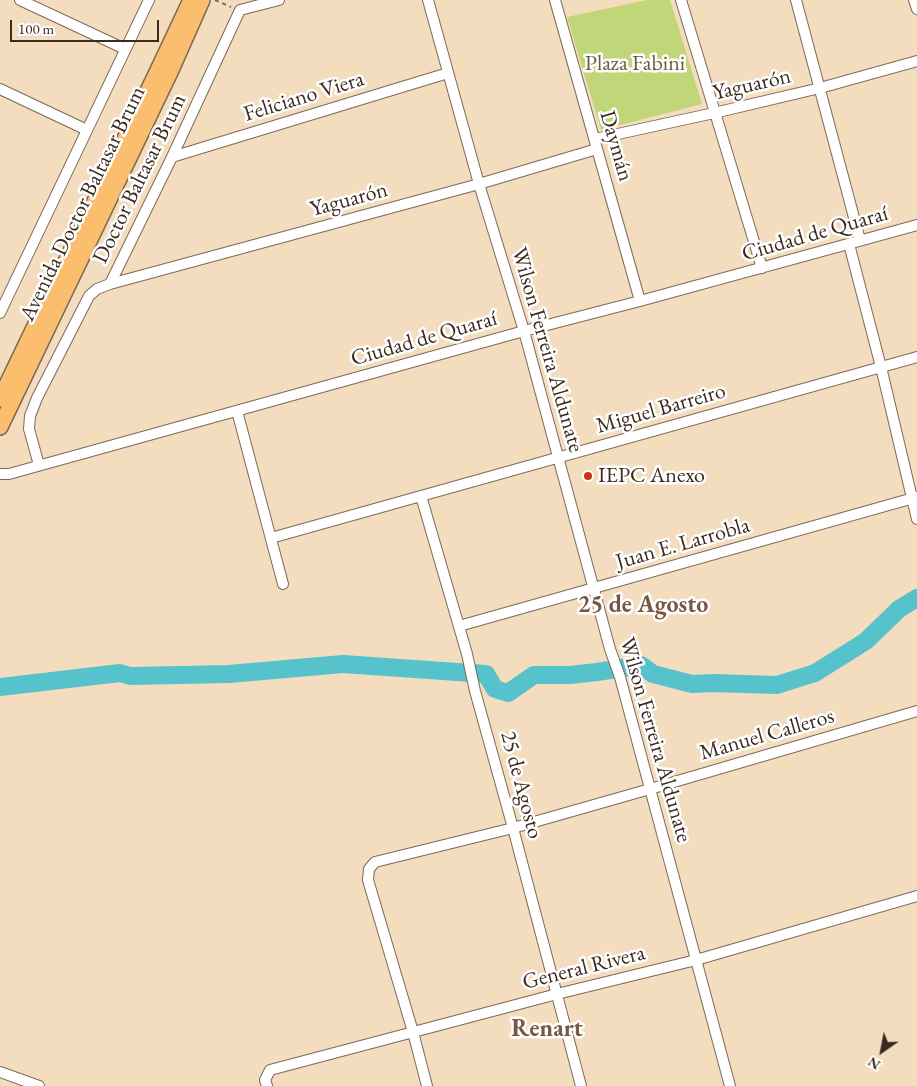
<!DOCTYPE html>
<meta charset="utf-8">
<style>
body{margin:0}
#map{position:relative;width:917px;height:1086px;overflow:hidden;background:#f4ddbf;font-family:"EB Garamond",serif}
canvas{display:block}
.north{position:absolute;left:857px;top:1026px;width:50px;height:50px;-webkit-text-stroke:4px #fff;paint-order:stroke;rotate:213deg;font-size:14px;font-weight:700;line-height:20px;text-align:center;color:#3b2a1e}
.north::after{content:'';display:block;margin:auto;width:18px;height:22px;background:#3b2a1e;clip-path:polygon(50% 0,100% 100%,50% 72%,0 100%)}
.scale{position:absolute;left:10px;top:20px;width:149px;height:22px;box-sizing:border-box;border:2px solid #3b2a1e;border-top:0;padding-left:6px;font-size:15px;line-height:18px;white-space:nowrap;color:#3b2a1e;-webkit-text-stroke:4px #fff;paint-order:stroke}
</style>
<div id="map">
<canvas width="917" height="1086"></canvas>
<div class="north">N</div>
<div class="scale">100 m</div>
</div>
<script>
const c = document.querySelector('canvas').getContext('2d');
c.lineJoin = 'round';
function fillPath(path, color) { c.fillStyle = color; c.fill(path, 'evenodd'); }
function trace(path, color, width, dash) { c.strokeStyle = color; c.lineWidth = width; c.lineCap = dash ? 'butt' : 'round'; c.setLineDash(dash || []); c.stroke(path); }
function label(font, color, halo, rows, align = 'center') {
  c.font = font + ' "EB Garamond",serif'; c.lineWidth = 5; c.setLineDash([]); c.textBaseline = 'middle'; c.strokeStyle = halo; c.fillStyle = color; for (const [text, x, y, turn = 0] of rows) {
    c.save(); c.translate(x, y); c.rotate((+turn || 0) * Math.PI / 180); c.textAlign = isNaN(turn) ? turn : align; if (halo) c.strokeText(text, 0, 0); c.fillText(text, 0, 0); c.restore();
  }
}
fillPath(new Path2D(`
 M647,0h23l32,104 -101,26 -34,-113z`), '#c1d679');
trace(new Path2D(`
 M0,687l120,-14 10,3 99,-2 114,-10 143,10 9,15 13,4 26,-18h36l27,-3 44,-7 12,9 39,10 21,-1 64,2 38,-12 51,-32 33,-32 18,-11`), '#55c2cc', 18);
const minor = new Path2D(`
 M20,0l105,49
 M428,0l51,184 45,147 86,318 10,28 110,409
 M555,0l85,301
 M681,0l81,268
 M796,0l64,240
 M914,0l3,9
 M0,89l87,41
 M595,139l119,-26 106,-25 97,-27
 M172,157l276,-84
 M849,244l32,123 36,152
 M110,284l369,-100 118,-35
 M0,313l149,-313
 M237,411l46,173
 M39,465l-10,-36 1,-13 7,-18 52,-102 8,-7 13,-5 62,-127 68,-147 39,-10
 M0,474h9l515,-143 116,-30 277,-76
 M421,496l46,158 8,37 38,137 68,258
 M271,538l646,-181
 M459,626l458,-129
 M0,1072l39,14
 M267,1086l-2,-6 5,-10 287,-76 139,-34 221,-64
 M427,1086l-14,-54 -45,-152 1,-11 6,-7 138,-34 137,-39 267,-78`);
const primary = new Path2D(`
 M0,399l160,-333 31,-66
 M0,427l171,-357 31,-70`);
trace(minor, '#7c6956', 12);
trace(primary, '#7c6956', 18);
trace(new Path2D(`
 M215,0l16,7`), '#7c6956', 2, [4, 4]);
trace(minor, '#fff', 10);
trace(primary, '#fbbe6e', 15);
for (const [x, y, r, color] of [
 [588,476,5,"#c8321e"]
]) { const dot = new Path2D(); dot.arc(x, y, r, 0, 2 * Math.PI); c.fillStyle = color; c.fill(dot); trace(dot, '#fff', 2); }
label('22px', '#635e39', '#fff', [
 ["Plaza Fabini",635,64]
]);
label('22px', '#3b2a1e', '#fff', [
 ["Yaguarón",752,85,-13],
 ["Feliciano Viera",304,97,-17],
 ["Daymán",616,146,74],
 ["Doctor Baltasar Brum",140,179,-64],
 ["Yaguarón",349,200,-15],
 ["Avenida Doctor Baltasar Brum",83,204,-64],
 ["Ciudad de Quaraí",815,234,-16],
 ["Ciudad de Quaraí",424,339,-16],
 ["Wilson Ferreira Aldunate",547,350,74],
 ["Miguel Barreiro",661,409,-16],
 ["Juan E. Larrobla",683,544,-16],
 ["Manuel Calleros",767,735,-16],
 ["Wilson Ferreira Aldunate",655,740,74],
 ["25 de Agosto",521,785,75],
 ["General Rivera",584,968,-14]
]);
label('22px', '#3b2a1e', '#fff', [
 ["IEPC Anexo",598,476]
], 'left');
label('bold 24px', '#785744', '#fff', [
 ["25 de Agosto",643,605],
 ["Renart",547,1029]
]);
</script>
